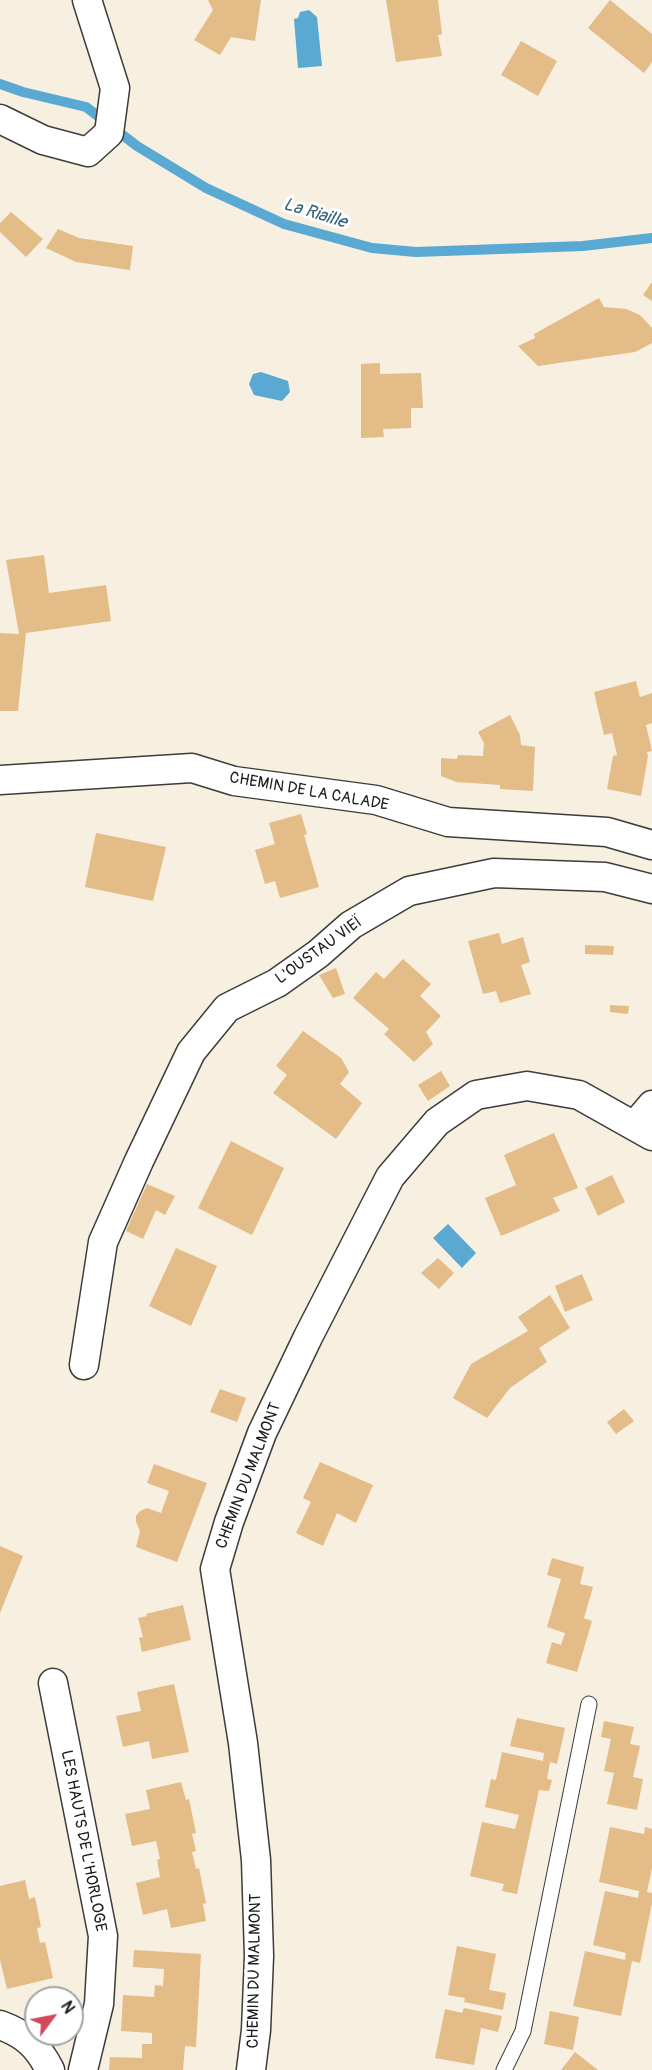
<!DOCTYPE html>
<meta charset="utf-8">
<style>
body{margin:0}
#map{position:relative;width:652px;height:2070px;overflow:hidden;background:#f7efe0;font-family:Pangolin,sans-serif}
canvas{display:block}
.north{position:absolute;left:24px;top:1986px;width:60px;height:60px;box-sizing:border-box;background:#fff;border:2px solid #a4a4a4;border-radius:50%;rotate:58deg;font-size:16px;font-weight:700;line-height:24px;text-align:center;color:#1c1c1c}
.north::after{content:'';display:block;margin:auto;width:21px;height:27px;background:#d1495b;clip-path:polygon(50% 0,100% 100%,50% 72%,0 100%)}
</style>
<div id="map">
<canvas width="652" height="2070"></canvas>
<div class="north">N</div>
</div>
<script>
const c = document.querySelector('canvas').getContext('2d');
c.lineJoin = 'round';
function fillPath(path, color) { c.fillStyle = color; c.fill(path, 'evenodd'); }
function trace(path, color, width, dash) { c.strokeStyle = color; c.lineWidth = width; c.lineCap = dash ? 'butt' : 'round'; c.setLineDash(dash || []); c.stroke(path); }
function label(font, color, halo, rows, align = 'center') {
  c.font = font + ' Pangolin,sans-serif'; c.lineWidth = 6; c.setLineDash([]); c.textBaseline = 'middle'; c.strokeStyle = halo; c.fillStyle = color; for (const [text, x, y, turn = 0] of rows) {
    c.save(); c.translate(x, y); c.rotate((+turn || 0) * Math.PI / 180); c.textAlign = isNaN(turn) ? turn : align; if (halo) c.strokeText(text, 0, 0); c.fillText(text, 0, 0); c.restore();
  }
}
fillPath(new Path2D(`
 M309,10l8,7 5,49 -24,2 -4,-49 4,-1 2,-6z
 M261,372l27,9 2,11 -8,9 -28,-6 -5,-11 4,-10z
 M448,1224l28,29 -14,15 -29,-30z`), '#59a9d3');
trace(new Path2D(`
 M0,84l23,8 63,15 51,39 69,42 78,36 88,24 44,4 167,-6 69,-8`), '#59a9d3', 10);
fillPath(new Path2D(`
 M208,0h53l-6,41 -24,-4 -11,18 -26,-15 19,-30z
 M386,0h52l4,34 -4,1 4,21 -46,6z
 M610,0l42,34v28l-8,11 -56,-45z
 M521,41l36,20 -19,35 -37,-21z
 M11,212l32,27 -17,18 -26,-25v-9z
 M58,229l21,9 54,8 -3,24 -54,-8 -30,-14z
 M652,282v19l-9,-6z
 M599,298l5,9 22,2 14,6 12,13v15l-17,9 -97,14 -20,-20 17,-8 -1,-4z
 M380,363v11l41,-1 2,35h-12v20l-28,1 1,8 -23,1v-74z
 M44,555l5,38 57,-8 5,36 -85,12 -8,78h-18v-78l19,1 -13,-74z
 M636,681l4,16 12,-4v30l-6,2 6,26 -5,1 1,4 -7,40 -34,-7 6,-33 4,-1 -5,-22 -8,2 -10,-43z
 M510,715l10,20 1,10 14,2 -2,44 -33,-2v-4l-44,-3 -15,-6v-18l16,1 1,-4 25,1 1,-13 -6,-11z
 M301,814l6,20 -3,1 15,52 -39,11 -5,-17 -10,3 -10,-34 20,-6 -6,-21z
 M96,833l70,14 -13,54 -68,-14z
 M499,933l3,11 21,-7 7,25 -9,3 10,29 -31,9 -4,-12 -13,3 -15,-53z
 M585,945l29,1 -1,9 -28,-1z
 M403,959l28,25 -11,12 21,20 -15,16 7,12 -19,18 -30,-28 5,-5 -36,-31 23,-26 8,7z
 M336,968l9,26 -12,4 -14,-23z
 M610,1005l19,1 -1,8 -18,-2z
 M303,1031l38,27 8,14 -9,12 22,19 -26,36 -63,-46 14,-18 -11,-9z
 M441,1071l9,15 -22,15 -10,-16z
 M554,1133l24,55 -25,10 7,13 -59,25 -16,-38 31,-13 -12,-30z
 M231,1141l53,27 -32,67 -54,-27z
 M612,1175l13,27 -27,14 -13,-28z
 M147,1184l28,12 -10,19 -9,-5 -13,29 -17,-8z
 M176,1248l41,18 -26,60 -42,-20z
 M438,1258l16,15 -15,16 -18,-16z
 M582,1274l11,26 -28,12 -10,-26z
 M550,1295l20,33 -31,20 8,14 -37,26 -23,30 -34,-20 18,-34 57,-33 -10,-14z
 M220,1389l26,9 -9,24 -27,-10z
 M624,1409l10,12 -18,13 -9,-12z
 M320,1462l53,23 -17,38 -19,-10 -14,33 -27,-13 15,-31 -8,-4z
 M154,1464l53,19 -30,79 -41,-15 4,-16 -4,-9v-6l4,-5 7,-3 14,5 8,-22 -22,-8z
 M0,1546l23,10 -23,57z
 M552,1558l32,9 -4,17 13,3 -9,31 8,3 -15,51 -31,-9 6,-21 9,3 4,-12 -18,-6 14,-48 -14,-4z
 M183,1605l8,35 -49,12 -3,-14 4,-1 -5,-19 9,-2 -1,-2z
 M174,1684l15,68 -37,7 -3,-18 -26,6 -7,-31 25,-5 -4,-19z
 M517,1718l48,10 -8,36 -7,-2 -3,17 5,1 -3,11 -10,-1 -22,104 -15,-3 2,-7 -34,-8 12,-54 33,7 4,-14 -34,-8 6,-28 5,1 6,-28 41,9 1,-8 -34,-7z
 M604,1721l30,6 -4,17 10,2 -7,31 10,2 -6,31 -30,-6 7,-31 -10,-2 7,-32 -10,-2z
 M181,1782l5,18 3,-1 7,34 -4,1 4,17 -4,1 4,17 3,-1 7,35 -3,1 3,17 -35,7 -4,-19 -24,6 -7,-32 24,-6 -3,-17 3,-1 -4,-18 -24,5 -7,-32 25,-5 -4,-19z
 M610,1827l34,7 1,-7 7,2v39l-5,24 5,1v10l-12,60 -8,-2 -11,55 -48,-10 12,-55 40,9 1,-7 -33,-8 12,-54 33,7 1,-7 -40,-9z
 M25,1880l4,19 6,-2 6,30 -4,1 3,15 5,-1 8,36 -46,11 -7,-29v-74z
 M457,1946l39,8 -7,36 17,3 -3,17 -39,-8 1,-4 -17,-3z
 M134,1950l67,4 -5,93 -11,-1 -2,24h-74l1,-13 32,1v-14h10v-11l-31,-2 2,-36 31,2 1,-12 8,1 1,-17 -31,-2z
 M464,2008l38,8 -4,16 -17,-4 -7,37 -39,-7 10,-49 17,4z
 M550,2011l29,6 -6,33 -29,-6z
 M575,2052l23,18h-37z`), '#e3bc87');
const lane = new Path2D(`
 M504,2070l19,-39 66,-327`);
const street = new Path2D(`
 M0,119l43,21 45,12 21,-19 6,-45 -28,-88
 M0,780l192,-12 42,13 142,19 72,22 159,10 45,13
 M635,1125l17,-20
 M84,1365l19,-123 36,-81 52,-109 36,-44 50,-25 41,-29 33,-29 58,-34 85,-18 111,4 47,12
 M53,1683l50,253 -4,68 -16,66
 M0,2025c25,9 38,21 50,45
 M251,2070l5,-40 3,-74 -3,-96 -13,-117 -28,-174 14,-47 33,-89 46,-96 82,-160 47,-55 39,-27 51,-9 52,9 73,41`);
trace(lane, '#3d3c39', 17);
trace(street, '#3d3c39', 31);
trace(lane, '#fff', 15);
trace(street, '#fff', 28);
label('16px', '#1c1c1c', '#fff', [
 ["CHEMIN DE LA CALADE",309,792,10],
 ["L'OUSTAU VIEÏ",319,951,-36],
 ["CHEMIN DU MALMONT",249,1476,-69],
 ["LES HAUTS DE L'HORLOGE",83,1841,79],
 ["CHEMIN DU MALMONT",255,1971,-89]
]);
label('italic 18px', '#3a6278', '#fff', [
 ["La Riaille",315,214,17]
]);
</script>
